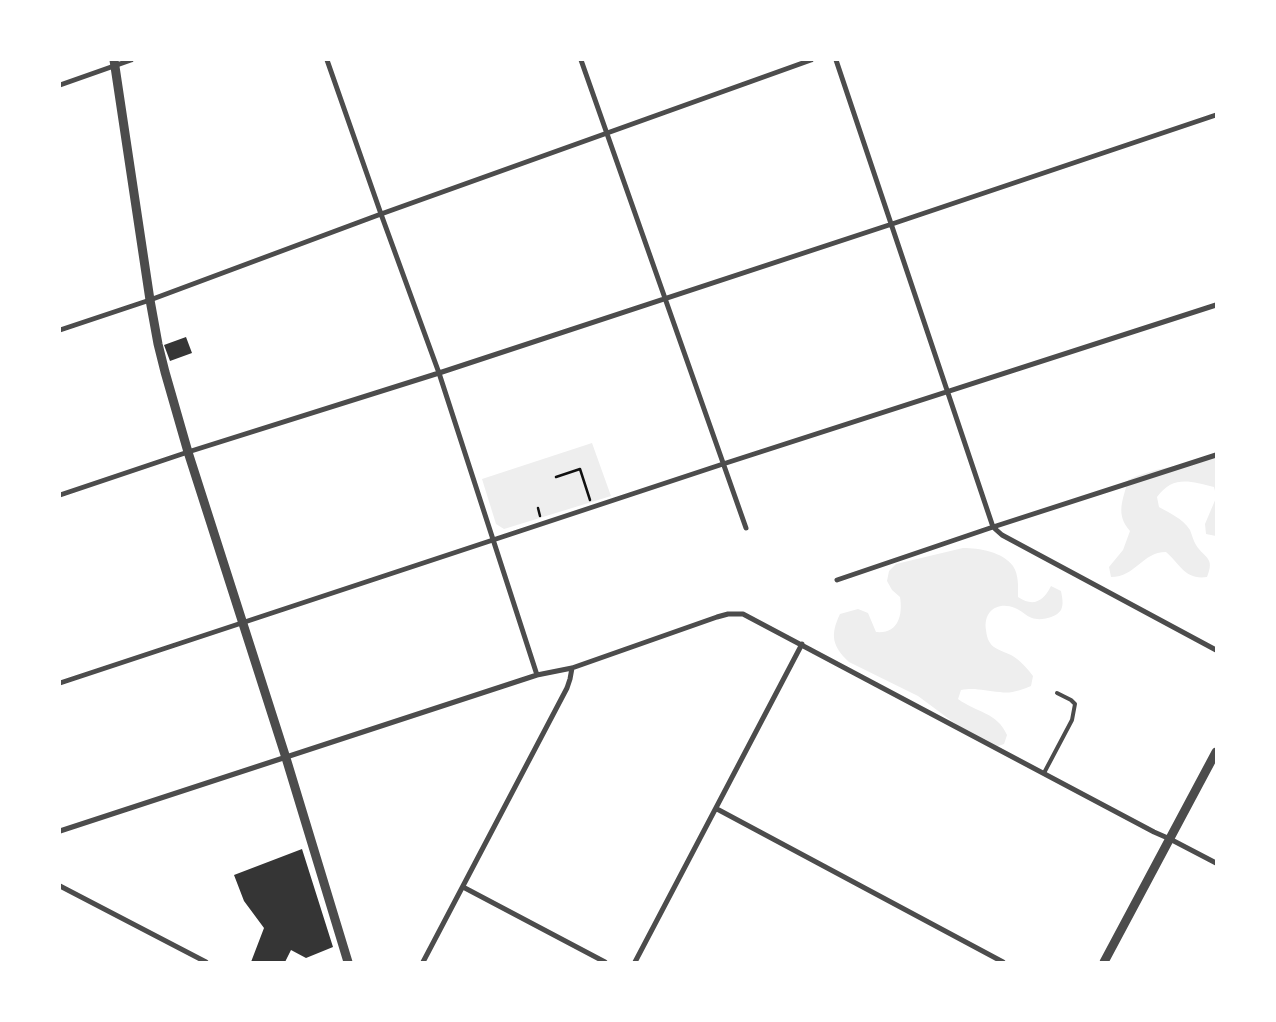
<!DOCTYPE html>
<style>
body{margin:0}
#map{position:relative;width:1276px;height:1022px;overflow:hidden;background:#fff;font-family:Jost,sans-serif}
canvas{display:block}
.frame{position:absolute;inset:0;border:61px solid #fff;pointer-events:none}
</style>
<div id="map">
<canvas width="1276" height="1022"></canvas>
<div class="frame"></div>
</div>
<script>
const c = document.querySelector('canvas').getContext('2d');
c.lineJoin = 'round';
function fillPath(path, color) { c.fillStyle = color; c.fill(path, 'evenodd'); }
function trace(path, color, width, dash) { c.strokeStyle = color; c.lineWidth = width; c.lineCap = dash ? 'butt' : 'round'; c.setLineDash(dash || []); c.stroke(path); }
fillPath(new Path2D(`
 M592,443l19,53 -107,33 -8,-5 -14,-45z
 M1216,457v38l-2,-8c-24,-6 -41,-12 -57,10l2,10c12,7 23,11 31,23 2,5 3,10 6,15 9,14 19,12 11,32 -22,3 -26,-12 -41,-25 -24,0 -30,25 -55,25l-2,-10 14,-17 7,-19c-15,-17 -7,-31 -2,-51l9,-4 19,-6z
 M1216,498v38l-10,-2 -1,-10z
 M963,548c16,0 40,4 50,18 6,9 5,21 5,31 15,10 25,5 33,-11l10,5c1,6 3,13 0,19 -5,8 -21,11 -29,8 -6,-2 -11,-8 -17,-10 -17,-7 -32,3 -29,22 2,18 10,18 25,25 9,5 16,13 22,21l-2,10c-10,4 -20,8 -31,6 -15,-1 -25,-5 -39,-2l-3,9c19,14 39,13 49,36l-3,9 -9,3 -19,-8 -58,-43 -69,-34c-17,-16 -19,-27 -9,-48l18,-5 10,4 8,19c22,2 27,-16 24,-35l-8,-7 -5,-9 2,-10 7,-7z`), '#eee');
fillPath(new Path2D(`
 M186,337l6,16 -22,8 -6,-16z
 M302,849l31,98 -27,11 -15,-8 -6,12h-34l13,-34 -20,-27 -10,-26z`), '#353535');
trace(new Path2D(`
 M556,477l24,-8 10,31
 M538,508l2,8`), '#111', 2.5);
trace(new Path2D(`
 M1044,773l28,-53 3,-16 -4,-4 -14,-7`), '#4c4c4c', 4);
trace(new Path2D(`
 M327,60l54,154 58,159 98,302
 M581,60l165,468
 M836,60l157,467 9,8 214,115
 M60,85l71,-25
 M60,330l90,-30 231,-86 430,-154
 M60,495l128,-43 251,-79 453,-149 324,-109
 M837,580l156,-53 223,-72
 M60,683l663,-219 493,-159
 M717,809l286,153
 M60,831l477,-156 35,-7 145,-51 11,-3h15l411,218 16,7 46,24
 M60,886l146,76
 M463,887l142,75
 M423,962l144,-274 3,-9 2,-11
 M635,962l167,-318`), '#4c4c4c', 5);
trace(new Path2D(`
 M114,60l36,240 8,44 7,28 23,80 98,306 62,204
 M1104,962l112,-210`), '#4c4c4c', 9);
</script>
